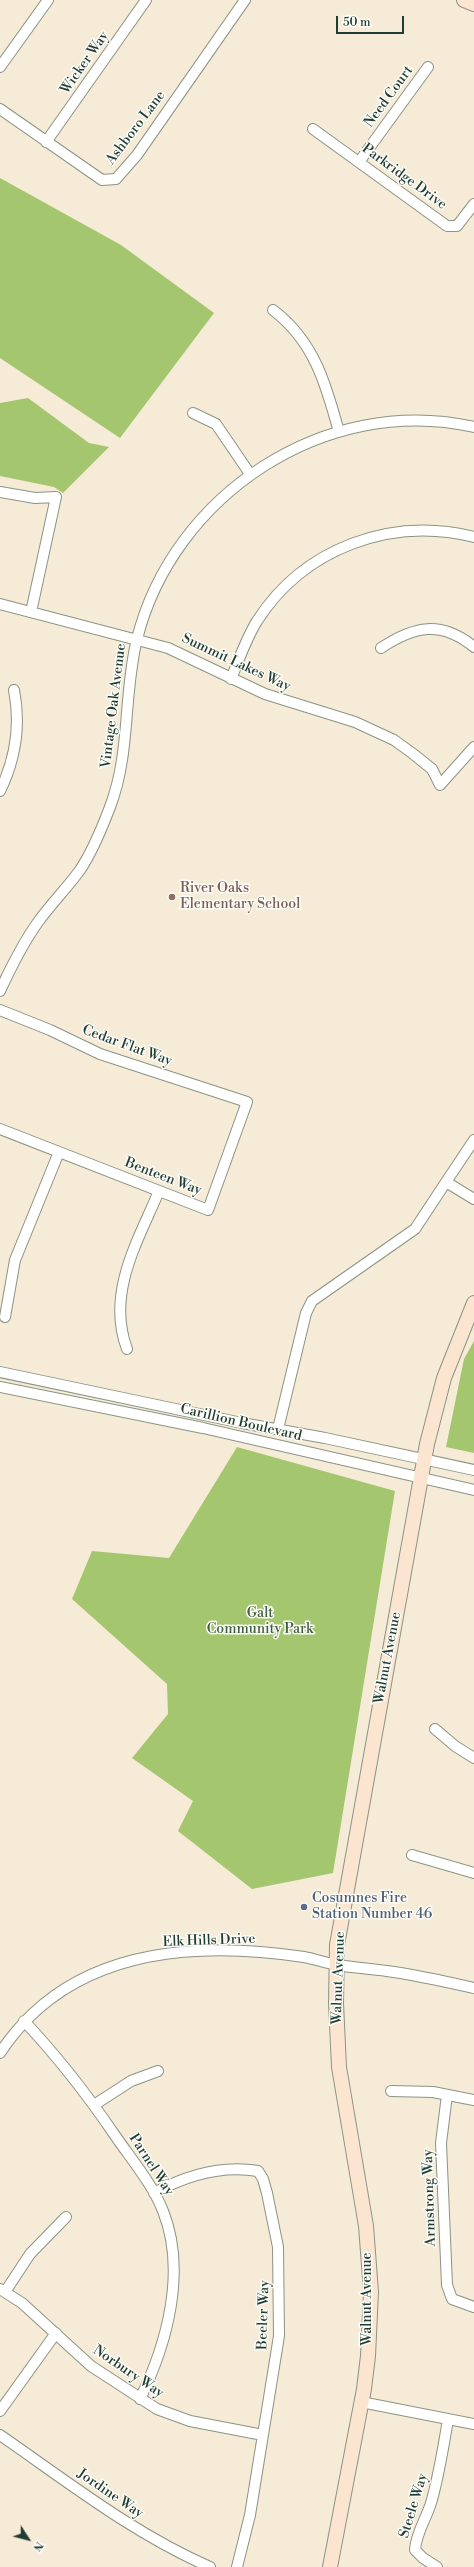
<!DOCTYPE html>
<style>
body{margin:0}
#map{position:relative;width:474px;height:2567px;overflow:hidden;background:#f6ebd6;font-family:"Libre Bodoni",serif}
canvas{display:block}
.north{position:absolute;left:8px;top:2519px;width:40px;height:40px;-webkit-text-stroke:3px #fdfcf7;paint-order:stroke;rotate:126deg;font-size:11px;font-weight:700;line-height:16px;text-align:center;color:#1f3d34}
.north::after{content:'';display:block;margin:auto;width:14px;height:18px;background:#1f3d34;clip-path:polygon(50% 0,100% 100%,50% 72%,0 100%)}
.scale{position:absolute;left:336px;top:16px;width:68px;height:18px;box-sizing:border-box;border:2px solid #1f3d34;border-top:0;padding-left:5px;font-size:12px;line-height:14px;white-space:nowrap;color:#1f3d34;-webkit-text-stroke:3px #fdfcf7;paint-order:stroke}
</style>
<div id="map">
<canvas width="474" height="2567"></canvas>
<div class="north">N</div>
<div class="scale">50 m</div>
</div>
<script>
const c = document.querySelector('canvas').getContext('2d');
c.lineJoin = 'round';
function fillPath(path, color) { c.fillStyle = color; c.fill(path, 'evenodd'); }
function trace(path, color, width, dash) { c.strokeStyle = color; c.lineWidth = width; c.lineCap = dash ? 'butt' : 'round'; c.setLineDash(dash || []); c.stroke(path); }
function label(font, color, halo, rows, align = 'center') {
  c.font = font + ' "Libre Bodoni",serif'; c.lineWidth = 3; c.setLineDash([]); c.textBaseline = 'middle'; c.strokeStyle = halo; c.fillStyle = color; for (const [text, x, y, turn = 0] of rows) {
    c.save(); c.translate(x, y); c.rotate((+turn || 0) * Math.PI / 180); c.textAlign = isNaN(turn) ? turn : align; if (halo) c.strokeText(text, 0, 0); c.fillText(text, 0, 0); c.restore();
  }
}
fillPath(new Path2D(`
 M0,178l121,67 93,68 -94,125 -120,-80z
 M28,398l61,45 20,4 -46,46 -9,-6 -54,-11v-73z
 M474,1341v112l-28,-6 18,-88z
 M237,1447l158,44 -62,382 -81,16 -74,-58 15,-30 -61,-43 36,-44 -1,-30 -95,-85 20,-48 77,7z`), '#a4c66e');
const street = new Path2D(`
 M0,67l48,-67
 M0,109l102,71 14,-1 21,-24 108,-155
 M313,129l134,97h10l17,-22
 M46,142l100,-142
 M359,162l69,-95
 M273,310c41,31 53,74 66,122
 M193,413l23,11 34,50
 M0,492l35,6 21,-1 -25,115
 M0,604l168,44 97,46 90,28 39,18 18,13 20,16 8,16 34,-38
 M381,648c33,-22 60,-28 93,-1
 M231,679c8,-20 15,-40 26,-58 47,-73 134,-105 217,-84
 M0,791c16,-33 21,-65 14,-101
 M0,991c11,-24 23,-48 38,-69 13,-18 29,-34 42,-52 13,-19 22,-42 30,-63 21,-55 13,-112 27,-168 36,-144 189,-246 337,-212
 M0,1010l50,20 50,24 147,48 -39,108 -208,-81
 M474,1140l-28,42 28,17
 M5,1317l10,-57 44,-108
 M127,1349c-21,-56 11,-108 32,-158
 M0,1372l242,51 83,15 149,32
 M0,1387l203,41 271,62
 M278,1429l28,-116 6,-12 103,-72 31,-47
 M435,1729l20,17 19,12
 M412,1855l62,18
 M24,2021c34,36 62,72 90,113 17,25 38,49 49,77 24,60 4,133 -23,188
 M0,2053c68,-104 192,-113 304,-96 11,2 22,6 33,8 19,3 38,4 57,7 27,4 53,10 80,16
 M391,2091l42,1 41,8
 M447,2095l-6,48 6,142 5,14 22,8
 M94,2105l37,-24 27,-10
 M154,2193c31,-17 68,-28 104,-22l5,8 4,14 11,54 1,89 -29,179 -13,52
 M0,2289l22,14 69,63 66,43 33,12 73,14
 M5,2292l25,-38 36,-37
 M361,2402l113,22
 M0,2411l56,-78
 M0,2435c68,47 134,99 210,132
 M437,2567l-14,-9 -8,-8c1,-17 11,-31 16,-47 8,-27 12,-55 17,-83`);
const secondary = new Path2D(`
 M464,0l10,4
 M330,2567l34,-178 4,-33 3,-64 -5,-66 -27,-159 -3,-64 1,-58 90,-501 17,-66 30,-75`);
trace(street, '#8a9485', 12);
trace(secondary, '#8a9485', 16);
trace(street, '#fff', 10);
trace(secondary, '#fce5d0', 14);
for (const [x, y, r, color] of [
 [172,897,4,"#8d6e63"],
 [304,1907,4,"#5c6f8a"]
]) { const dot = new Path2D(); dot.arc(x, y, r, 0, 2 * Math.PI); c.fillStyle = color; c.fill(dot); trace(dot, '#fdfcf7', 1.5); }
label('14px', '#1f3d34', '#fdfcf7', [
 ["Wicker Way",85,63,-55],
 ["Need Court",389,97,-54],
 ["Ashboro Lane",136,128,-53],
 ["Parkridge Drive",404,177,36],
 ["Summit Lakes Way",236,663,25],
 ["Vintage Oak Avenue",114,706,-83],
 ["Cedar Flat Way",127,1046,20],
 ["Benteen Way",163,1177,21],
 ["Carillion Boulevard",241,1423,13],
 ["Walnut Avenue",388,1658,-79],
 ["Elk Hills Drive",209,1941,-2],
 ["Walnut Avenue",339,1978,-88],
 ["Parnel Way",151,2165,57],
 ["Armstrong Way",430,2198,-92],
 ["Walnut Avenue",368,2299,-90],
 ["Beeler Way",264,2315,-88],
 ["Norbury Way",128,2372,34],
 ["Jordine Way",110,2494,34],
 ["Steele Way",414,2506,-73]
]);
label('14px', '#785e54', '#fdfcf7', [
 ["River Oaks",180,889],
 ["Elementary School",180,905]
], 'left');
label('14px', '#405f42', '#fdfcf7', [
 ["Galt",260,1614],
 ["Community Park",260,1630]
]);
label('14px', '#4e5e75', '#fdfcf7', [
 ["Cosumnes Fire",312,1899],
 ["Station Number 46",312,1915]
], 'left');
</script>
